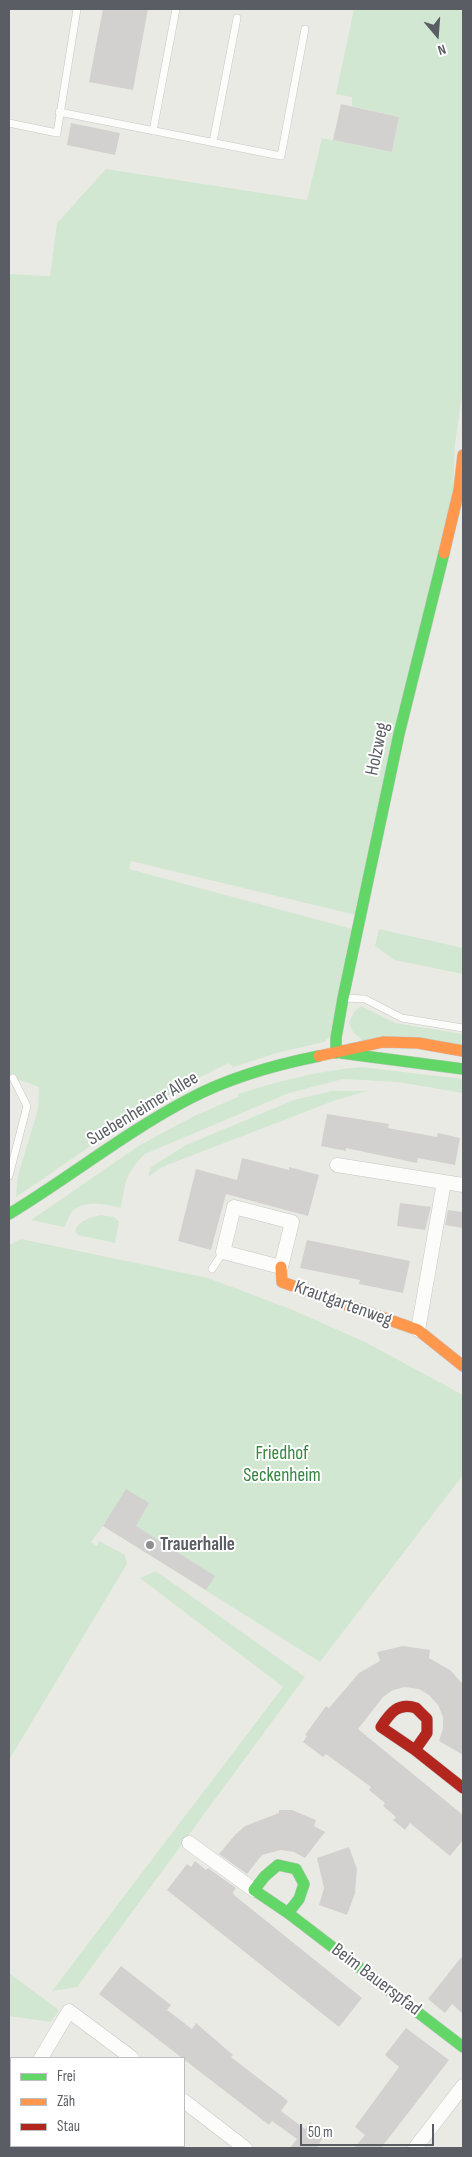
<!DOCTYPE html>
<meta charset="utf-8">
<style>
body{margin:0}
#map{position:relative;width:472px;height:2157px;overflow:hidden;background:#eaeae5;font-family:"Sofia Sans Condensed",sans-serif}
canvas{display:block}
.frame{position:absolute;inset:0;border:10px solid #5a5d63;pointer-events:none}
.legend{position:absolute;left:10px;top:2057px;width:175px;height:90px;box-sizing:border-box;background:#fff;border:1px solid #bdbec1;margin:0;padding:6px 9px;list-style:none;font-size:15px;color:#5a5d63}
.legend li{display:flex;align-items:center;gap:10px;height:25px}
.legend b{width:25px;border:1px solid #bdbec1}
.north{position:absolute;left:412px;top:10px;width:50px;height:50px;-webkit-text-stroke:4px #fff;paint-order:stroke;rotate:162deg;font-size:14px;font-weight:700;line-height:20px;text-align:center;color:#5a5d63}
.north::after{content:'';display:block;margin:auto;width:18px;height:22px;background:#5a5d63;clip-path:polygon(50% 0,100% 100%,50% 72%,0 100%)}
.scale{position:absolute;left:300px;top:2124px;width:134px;height:22px;box-sizing:border-box;border:2px solid #5a5d63;border-top:0;padding-left:6px;font-size:15px;line-height:18px;white-space:nowrap;color:#5a5d63;-webkit-text-stroke:4px #fff;paint-order:stroke}
</style>
<div id="map">
<canvas width="472" height="2157"></canvas>
<div class="frame"></div>
<ul class="legend">
<li><b style="height:6px;background:#63d668"></b>Frei</li>
<li><b style="height:6px;background:#ff974d"></b>Zäh</li>
<li><b style="height:6px;background:#b3261e"></b>Stau</li>
</ul>
<div class="north">N</div>
<div class="scale">50 m</div>
</div>
<script>
const c = document.querySelector('canvas').getContext('2d');
c.lineJoin = 'round';
function fillPath(path, color) { c.fillStyle = color; c.fill(path, 'evenodd'); }
function trace(path, color, width, dash) { c.strokeStyle = color; c.lineWidth = width; c.lineCap = dash ? 'butt' : 'round'; c.setLineDash(dash || []); c.stroke(path); }
function label(font, color, halo, rows, align = 'center') {
  c.font = font + ' "Sofia Sans Condensed",sans-serif'; c.lineWidth = 4; c.setLineDash([]); c.textBaseline = 'middle'; c.strokeStyle = halo; c.fillStyle = color; for (const [text, x, y, turn = 0] of rows) {
    c.save(); c.translate(x, y); c.rotate((+turn || 0) * Math.PI / 180); c.textAlign = isNaN(turn) ? turn : align; if (halo) c.strokeText(text, 0, 0); c.fillText(text, 0, 0); c.restore();
  }
}
fillPath(new Path2D(`
 M354,9h109v380l-8,55 -2,48 -97,423 -225,-54 -2,8 223,60 -22,107 -6,6 -47,11 -44,14 -4,-4c-76,35 -143,88 -213,134l2,-22 20,-66 1,-22 -30,-11v-802l41,2 7,-53 49,-54 201,31 15,-62 70,14 7,-35 -47,-11v-9l-16,-3z
 M379,929l84,19v26l-69,-14 -19,-14z
 M361,1006l34,17 68,11v14l-100,-7 -10,-9 -4,-9 5,-11z
 M361,1067l102,12v14l-65,-11 -55,-3 -54,14 -144,61c-19,18 -20,29 -24,54 -14,-4 -39,-9 -50,5 -3,4 -4,10 -7,14l-33,-7 109,-75 54,-29 44,-19v-3c41,-13 80,-23 123,-27z
 M332,1091h36l-32,9 -174,67 -14,10 3,-10 35,-22 108,-45z
 M101,1215l13,2 5,4 -4,22 -37,-8 -3,-4c5,-12 14,-13 26,-16z
 M21,1239l187,39 85,32 72,32 98,53v80l-143,187 -217,-136 -12,16 6,4 2,-5 26,14 2,9 -118,196v-282l2,-4 -2,-1v-228z
 M156,1571l149,106 -228,310 -25,4 231,-304 -143,-109z
 M9,1973l50,37 -8,12 -42,-6z`), '#d2e7d1');
fillPath(new Path2D(`
 M103,9h45l-15,81 -44,-8z
 M341,104l58,13 -7,35 -59,-12z
 M71,123l49,10 -5,22 -48,-10z
 M327,1114l62,10 -1,4 49,9 1,-4 22,5 -5,27 -37,-7 -1,5 -71,-15v3l-25,-5z
 M242,1158l47,12v-3l30,8 -11,41 -82,-22 -15,56 -33,-9 18,-72 41,11z
 M400,1203l31,4 -6,23 -28,-4z
 M448,1210l15,2v16l-18,-3z
 M307,1240l103,21 -7,32 -44,-9 1,-4 -60,-12z
 M126,1489l23,14 -13,23 79,50 -9,14 -103,-64z
 M403,1646l27,4 -1,8 21,12 13,14v71l-24,-14 4,-12v-12l-5,-12 -9,-10 -10,-6 -14,-2 -12,3 -10,7 -25,32 105,86v25l-13,16 -40,-33 -5,7 -12,-10 3,-3 -13,-11 2,-3 -16,-13 2,-3 -45,-33 -3,3 -20,-15 4,-6 -2,-1 21,-29 3,2 30,-35 21,-12 -3,-9z
 M279,1810h13l24,10 -2,6 11,6 -20,26 -11,-6 -13,-2 -12,3 -7,2 -15,19 -28,-20 16,-19 10,-9 34,-13z
 M349,1847l8,22 -2,24 -8,22 -28,-10 5,-17 -7,-30z
 M195,1861l11,9 2,-2 28,20 -3,4 1,3 128,103 -23,29 -172,-137 20,-26 4,3z
 M463,1955v59l-11,-10 -7,9 -17,-14z
 M121,1966l50,39 -4,5 25,19 4,-6 37,32 -2,2 57,44 -7,10 24,18 5,-7 15,11 -8,15h-27l7,-9 -25,-18 -3,4 -170,-131z
 M406,2028l43,32 -68,88h-27l11,-13 -10,-8 44,-60 -14,-12z`), '#d2d1cf');
const lane = new Path2D(`
 M59,112l222,44 24,-127
 M9,123l48,10 20,-124
 M153,131l23,-122
 M213,142l24,-124
 M344,998l21,1 37,19 61,10
 M9,1176l18,-70 -14,-28
 M212,1269l11,-17`);
const street = new Path2D(`
 M337,1165l107,17
 M234,1207l58,15 -11,45 -58,-15z
 M418,1330l26,-148 19,3
 M189,1843l65,47
 M41,2058l28,-47 63,47
 M184,2101l61,47
 M9,2110l2,-4
 M142,2148l2,-2
 M415,2148l48,-62`);
const fast = new Path2D(`
 M336,1053v-15l7,-40 56,-264 45,-181
 M341,1053l122,16
 M9,1214c61,-37 117,-82 180,-115 41,-22 85,-34 130,-43
 M288,1913l11,-14 5,-15 -8,-15 -18,-4 -13,11 -11,14 34,23 175,134`);
const slow = new Path2D(`
 M444,553l15,-63 4,-35
 M319,1056l64,-14 35,1 45,8
 M281,1267l1,15 136,48 45,36`);
const jam = new Path2D(`
 M415,1750l12,-17v-14l-11,-11c-18,-6 -26,5 -35,19l34,23 48,38`);
trace(lane, '#c6c7c5', 8);
trace(street, '#c6c7c5', 15);
trace(fast, '#c7c7c6', 12);
trace(slow, '#c7c7c6', 12);
trace(jam, '#c7c7c6', 12);
trace(lane, '#fcfcfb', 7);
trace(street, '#fcfcfb', 14);
trace(fast, '#63d668', 11);
trace(slow, '#ff974d', 11);
trace(jam, '#b3261e', 11);
for (const [x, y, r, color] of [
 [150,1545,5,"#8c8e90"]
]) { const dot = new Path2D(); dot.arc(x, y, r, 0, 2 * Math.PI); c.fillStyle = color; c.fill(dot); trace(dot, '#fff', 2); }
label('19px', '#5a5d63', '#fff', [
 ["Holzweg",378,749,-78],
 ["Suebenheimer Allee",143,1109,-31],
 ["Krautgartenweg",343,1304,20],
 ["Beim Bauerspfad",376,1980,37]
]);
label('19px', '#358640', '#fff', [
 ["Friedhof",282,1454],
 ["Seckenheim",282,1476]
]);
label('bold 19px', '#5a5d63', '#fff', [
 ["Trauerhalle",160,1545]
], 'left');
</script>
